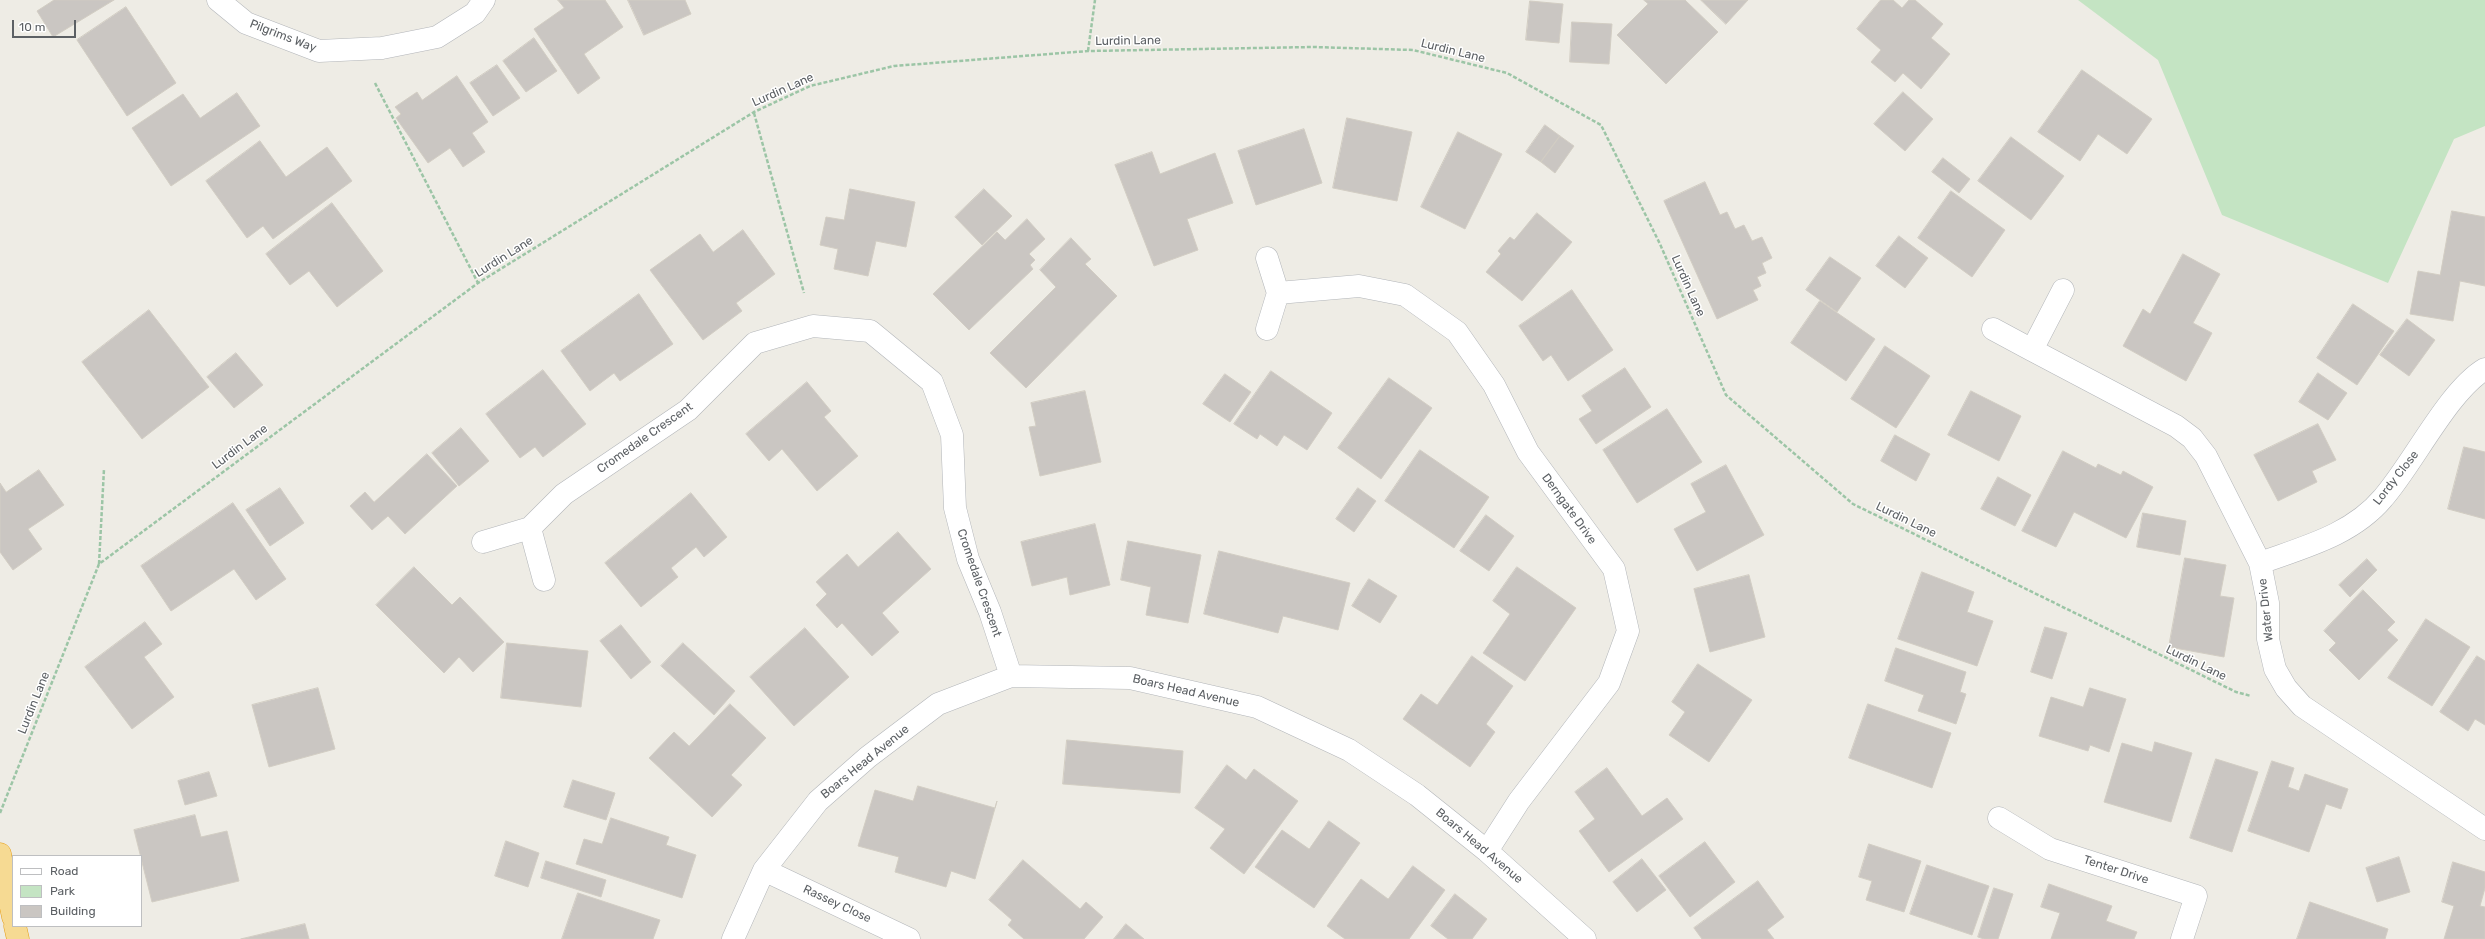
<!DOCTYPE html>
<style>
body{margin:0}
#map{position:relative;width:2485px;height:939px;overflow:hidden;background:#eeece5;font-family:Rubik,sans-serif}
canvas{display:block}
.legend{position:absolute;left:12px;top:855px;width:130px;height:72px;box-sizing:border-box;background:#fff;border:1px solid #bebfc1;margin:0;padding:5px 7px;list-style:none;font-size:12px;color:#5c6064}
.legend li{display:flex;align-items:center;gap:8px;height:20px}
.legend b{width:20px;border:1px solid #bebfc1}
.scale{position:absolute;left:12px;top:20px;width:64px;height:18px;box-sizing:border-box;border:2px solid #5c6064;border-top:0;padding-left:5px;font-size:12px;line-height:14px;white-space:nowrap;color:#5c6064;-webkit-text-stroke:3px #fff;paint-order:stroke}
</style>
<div id="map">
<canvas width="2485" height="939"></canvas>
<ul class="legend">
<li><b style="height:5px;background:#fff"></b>Road</li>
<li><b style="height:11px;background:#c4e4c3"></b>Park</li>
<li><b style="height:11px;background:#cac6c2"></b>Building</li>
</ul>
<div class="scale">10 m</div>
</div>
<script>
const c = document.querySelector('canvas').getContext('2d');
c.lineJoin = 'round';
function fillPath(path, color) { c.fillStyle = color; c.fill(path, 'evenodd'); }
function trace(path, color, width, dash) { c.strokeStyle = color; c.lineWidth = width; c.lineCap = dash ? 'butt' : 'round'; c.setLineDash(dash || []); c.stroke(path); }
function label(font, color, halo, rows, align = 'center') {
  c.font = font + ' Rubik,sans-serif'; c.lineWidth = 3; c.setLineDash([]); c.textBaseline = 'middle'; c.strokeStyle = halo; c.fillStyle = color; for (const [text, x, y, turn = 0] of rows) {
    c.save(); c.translate(x, y); c.rotate((+turn || 0) * Math.PI / 180); c.textAlign = isNaN(turn) ? turn : align; if (halo) c.strokeText(text, 0, 0); c.fillText(text, 0, 0); c.restore();
  }
}
fillPath(new Path2D(`
 M2078,0h407v126l-31,13 -66,144 -166,-68 -64,-155z`), '#c4e4c3');
const building = new Path2D(`
 M114,0l-61,37 -16,-26 17,-11z
 M558,0h47l18,27 -39,27 16,24 -22,16 -44,-65 30,-21z
 M628,0h57l6,14 -47,21z
 M1644,0h41l33,32 -52,52 -49,-49 31,-31z
 M1701,0h47l-22,24z
 M1881,0h12l9,8 7,-8h6l28,24 -12,14 19,16 -29,35 -18,-16 -8,9 -24,-20 10,-12 -24,-21z
 M1530,1l33,3 -4,39 -33,-3z
 M126,7l50,76 -49,33 -50,-76z
 M1572,22l40,2 -3,40 -39,-2z
 M534,38l23,33 -31,21 -23,-31z
 M497,65l23,33 -27,18 -23,-33z
 M2082,70l70,49 -25,35 -29,-20 -18,27 -42,-29z
 M457,76l31,46 -16,11 13,19 -22,15 -13,-19 -22,15 -32,-45 5,-4 -6,-7 22,-15 5,8z
 M1903,92l30,27 -28,32 -31,-27z
 M237,93l23,33 -89,60 -39,-58 51,-34 17,24z
 M1347,118l65,14 -15,69 -64,-13z
 M1545,125l15,11 -19,26 -15,-10z
 M1304,129l18,54 -66,22 -18,-54z
 M1458,132l44,22 -37,75 -44,-22z
 M1560,136l14,10 -19,27 -14,-11z
 M2011,137l53,39 -33,44 -53,-39z
 M260,141l26,36 41,-30 25,34 -79,58 -10,-13 -16,12 -41,-57z
 M1152,152l8,22 55,-21 18,50 -46,16 11,31 -44,16 -39,-101z
 M1943,158l27,21 -11,14 -27,-21z
 M1705,182l15,33 7,-3 8,17 9,-4 8,16 10,-4 10,21 -10,5 4,10 -9,4 4,9 -8,4 5,10 -41,19 -53,-118z
 M850,189l65,13 -9,45 -30,-6 -8,35 -34,-7 4,-20 -18,-4 6,-28 18,3z
 M984,189l28,27 -30,29 -27,-28z
 M1951,191l54,39 -33,47 -54,-39z
 M332,203l51,68 -46,36 -28,-36 -19,14 -24,-31z
 M2452,211l33,6v69l-25,-5 -7,40 -43,-7 8,-43 22,4z
 M1537,213l35,29 -50,59 -36,-29 15,-18 -3,-3 12,-14 4,3z
 M1027,219l18,20 -16,15 6,6 -5,5 3,4 -64,61 -36,-36 64,-62 8,8z
 M743,230l32,44 -39,29 6,8 -39,29 -53,-70 50,-36 13,18z
 M1899,236l29,22 -23,30 -29,-22z
 M1071,238l20,21 -6,5 32,32 -91,92 -36,-35 66,-66 -16,-17z
 M2183,254l37,20 -27,49 19,10 -26,48 -63,-35 20,-37 7,5z
 M1830,257l31,21 -24,34 -31,-22z
 M1572,290l41,60 -45,31 -17,-26 -8,6 -24,-35z
 M639,294l34,50 -53,37 -6,-8 -24,18 -29,-40z
 M1820,301l55,38 -29,42 -55,-38z
 M2353,304l41,27 -37,54 -40,-27z
 M149,310l60,77 -67,52 -60,-77z
 M2407,319l28,21 -26,36 -29,-21z
 M1885,346l45,30 -34,52 -45,-29z
 M236,353l27,32 -29,23 -27,-31z
 M1625,368l26,39 -55,37 -17,-25 13,-8 -10,-15z
 M543,370l43,54 -43,33 -8,-10 -15,11 -34,-44z
 M1271,371l61,42 -25,37 -23,-15 -7,11 -17,-12 -3,5 -23,-15z
 M2318,373l29,20 -19,27 -29,-18z
 M1225,374l26,18 -21,30 -27,-18z
 M1389,378l43,30 -51,71 -43,-31z
 M807,382l24,29 -7,6 34,39 -41,35 -35,-42 -13,12 -23,-27z
 M1085,391l16,71 -61,14 -11,-49 7,-1 -5,-23z
 M1971,391l50,25 -22,45 -51,-26z
 M1667,409l35,53 -65,41 -34,-53z
 M2318,424l18,36 -24,11 5,11 -39,19 -24,-46z
 M461,428l28,33 -30,25 -27,-33z
 M1895,435l35,19 -14,27 -35,-20z
 M2464,447l21,5v67l-37,-10z
 M1420,450l69,47 -35,51 -69,-47z
 M2063,451l33,17 2,-4 23,11 2,-4 30,16 -27,51 -52,-26 -18,35 -34,-16z
 M427,454l30,32 -52,48 -17,-18 -16,14 -22,-24 15,-14 9,10z
 M1726,465l38,70 -67,36 -23,-42 32,-17 -15,-28z
 M39,470l25,35 -36,24 14,20 -29,21 -13,-18v-69l6,9z
 M1998,477l33,18 -16,31 -34,-17z
 M280,488l24,35 -34,23 -24,-36z
 M1358,488l18,13 -22,31 -18,-13z
 M691,493l36,44 -23,20 -8,-10 -25,21 7,9 -37,30 -36,-44z
 M233,503l53,76 -30,21 -22,-31 -63,42 -30,-45z
 M2143,513l43,8 -6,34 -43,-8z
 M1486,515l28,21 -25,35 -29,-20z
 M1095,524l15,61 -40,10 -3,-18 -35,9 -11,-44z
 M898,532l33,37 -49,44 17,19 -27,24 -30,-33 -5,5 -21,-23 11,-11 -11,-12 31,-28 11,13z
 M1128,541l73,14 -13,68 -42,-8 5,-28 -30,-7z
 M1219,551l131,32 -12,47 -55,-14 -5,17 -74,-19z
 M2185,558l41,7 -6,31 14,2 -10,59 -55,-10z
 M2367,559l10,11 -27,27 -11,-12z
 M414,567l38,38 8,-8 44,45 -31,30 -14,-15 -15,16 -68,-68z
 M1517,567l59,41 -51,73 -42,-28 27,-39 -17,-13z
 M1922,572l52,20 -7,20 26,9 -16,45 -79,-27z
 M1749,575l16,62 -55,15 -16,-63z
 M1369,579l28,17 -17,27 -28,-17z
 M2363,590l32,32 -8,8 11,10 -39,40 -30,-30 7,-7 -12,-12z
 M2426,619l44,28 -38,59 -44,-28z
 M145,622l17,22 -18,13 30,40 -42,32 -47,-62z
 M621,625l30,37 -20,17 -31,-38z
 M2045,627l22,6 -15,46 -21,-7z
 M805,628l44,49 -55,49 -44,-49z
 M507,643l81,8 -7,56 -80,-9z
 M683,643l52,48 -21,24 -53,-49z
 M1896,648l70,24 -6,20 6,2 -10,30 -38,-13 6,-16 -39,-14z
 M1472,656l41,30 -27,38 9,8 -25,35 -67,-48 18,-25 16,11z
 M2477,656l8,5v64l-10,-6 -7,12 -28,-19z
 M1698,664l54,36 -43,62 -40,-27 16,-23 -13,-10z
 M318,688l17,61 -66,18 -17,-62z
 M2090,688l36,11 -17,53 -19,-7 -2,6 -49,-15 12,-39 32,10z
 M730,704l36,34 -35,37 11,10 -30,32 -63,-59 25,-26 15,14z
 M1868,704l83,29 -19,55 -83,-30z
 M1067,740l116,11 -3,42 -117,-9z
 M2155,742l37,11 -21,69 -67,-20 18,-59 30,9z
 M2216,759l42,13 -26,80 -42,-14z
 M2272,761l22,7 -6,19 11,4 6,-17 43,15 -7,20 -15,-5 -17,48 -61,-21z
 M1227,765l19,15 8,-11 44,32 -54,73 -34,-26 15,-19 -30,-21z
 M1607,768l35,48 25,-18 16,21 -74,53 -30,-41 16,-12 -20,-27z
 M209,772l8,24 -32,9 -7,-24z
 M573,780l42,13 -9,27 -42,-13z
 M918,786l77,22 2,-7 -22,78 -24,-8 -5,16 -51,-15 4,-15 -41,-11 17,-56 38,11z
 M195,815l6,22 26,-6 12,50 -87,21 -18,-72z
 M611,818l58,19 -3,8 30,10 -14,43 -106,-34 8,-25 18,5z
 M1329,821l31,22 -46,65 -59,-41 27,-37 27,19z
 M506,841l33,12 -11,34 -33,-11z
 M1705,842l30,40 -45,35 -31,-41z
 M1869,844l52,17 -17,51 -38,-12 6,-19 -13,-4z
 M2399,857l11,35 -33,10 -11,-34z
 M1642,859l24,31 -29,22 -24,-30z
 M1023,860l57,49 6,-7 17,15 -19,22h-60l-16,-14 4,-5 -23,-20z
 M546,861l60,19 -5,17 -60,-19z
 M2453,862l32,10v16l-5,18 5,1v32h-41l10,-33 -12,-4z
 M1927,865l62,21 -17,49 -62,-21z
 M1413,866l32,24 -36,49h-64l-18,-13 34,-47 27,20z
 M1758,881l26,36 -17,13 7,9h-72l-8,-11z
 M2049,884l63,22 -6,15 31,11 -3,7h-83l9,-26 -19,-6z
 M1994,888l19,6 -15,45h-14l-6,-2z
 M578,893l82,27 -7,19h-91z
 M1455,894l32,25 -15,20h-24l-17,-13z
 M2310,902l78,27 -3,10h-88z
 M305,924l4,15h-68z
 M1126,924l18,15h-30z`);
fillPath(building, '#cac6c2');
trace(building, '#d2cdc3', 1);
const minor = new Path2D(`
 M218,0l28,23 73,28 63,-3 55,-11 38,-24 9,-13
 M1278,293l81,-7 46,9 52,37 37,53 34,67 86,117 14,62 -19,52 -90,118 -32,50
 M1267,329l11,-36 -11,-35
 M1993,329l39,21 31,-60
 M2032,350l144,76 16,12 14,18 54,107 8,40v36l7,30 11,19 16,18 183,123
 M530,528l14,52
 M483,542l47,-14 34,-34 124,-84 67,-67 58,-17 57,5 62,51 20,53 3,73 13,51 22,53 21,64
 M2260,563c44,-16 92,-28 123,-65 30,-34 65,-107 102,-129
 M1999,818l51,31 146,47 -14,43
 M764,870l145,69
 M733,939l31,-69 54,-69 50,-44 70,-53 73,-28 119,2 127,29 92,43 68,45 70,56 98,88`);
const highway = new Path2D(`
 M0,854l13,63
 M15,926l3,13`);
trace(minor, '#b2b5b9', 23);
trace(highway, '#e59a0e', 23);
trace(new Path2D(`
 M1088,51l7,-51
 M375,83l103,200
 M754,113l50,180
 M99,564l5,-95
 M0,813l99,-249 379,-281 276,-171 56,-26 84,-20 194,-15 225,-4 100,3 94,23 94,52 59,119 66,151 127,109 383,188 15,4`), '#9cc5a6', 2.5, [4, 2]);
trace(minor, '#fff', 22);
trace(highway, '#f6da93', 22);
label('12px', '#5c6064', '#fff', [
 ["Pilgrims Way",283,36,21],
 ["Lurdin Lane",1128,41,-1],
 ["Lurdin Lane",1453,51,14],
 ["Lurdin Lane",783,90,-24],
 ["Lurdin Lane",504,257,-32],
 ["Lurdin Lane",1688,286,66],
 ["Cromedale Crescent",645,438,-35],
 ["Lurdin Lane",240,447,-37],
 ["Lordy Close",2396,478,-52],
 ["Derngate Drive",1569,509,54],
 ["Lurdin Lane",1906,520,26],
 ["Cromedale Crescent",979,583,71],
 ["Water Drive",2266,610,-96],
 ["Lurdin Lane",2196,663,26],
 ["Boars Head Avenue",1186,691,13],
 ["Lurdin Lane",34,703,-68],
 ["Boars Head Avenue",865,762,-39],
 ["Boars Head Avenue",1479,846,40],
 ["Tenter Drive",2116,870,18],
 ["Rassey Close",837,904,25]
]);
</script>
